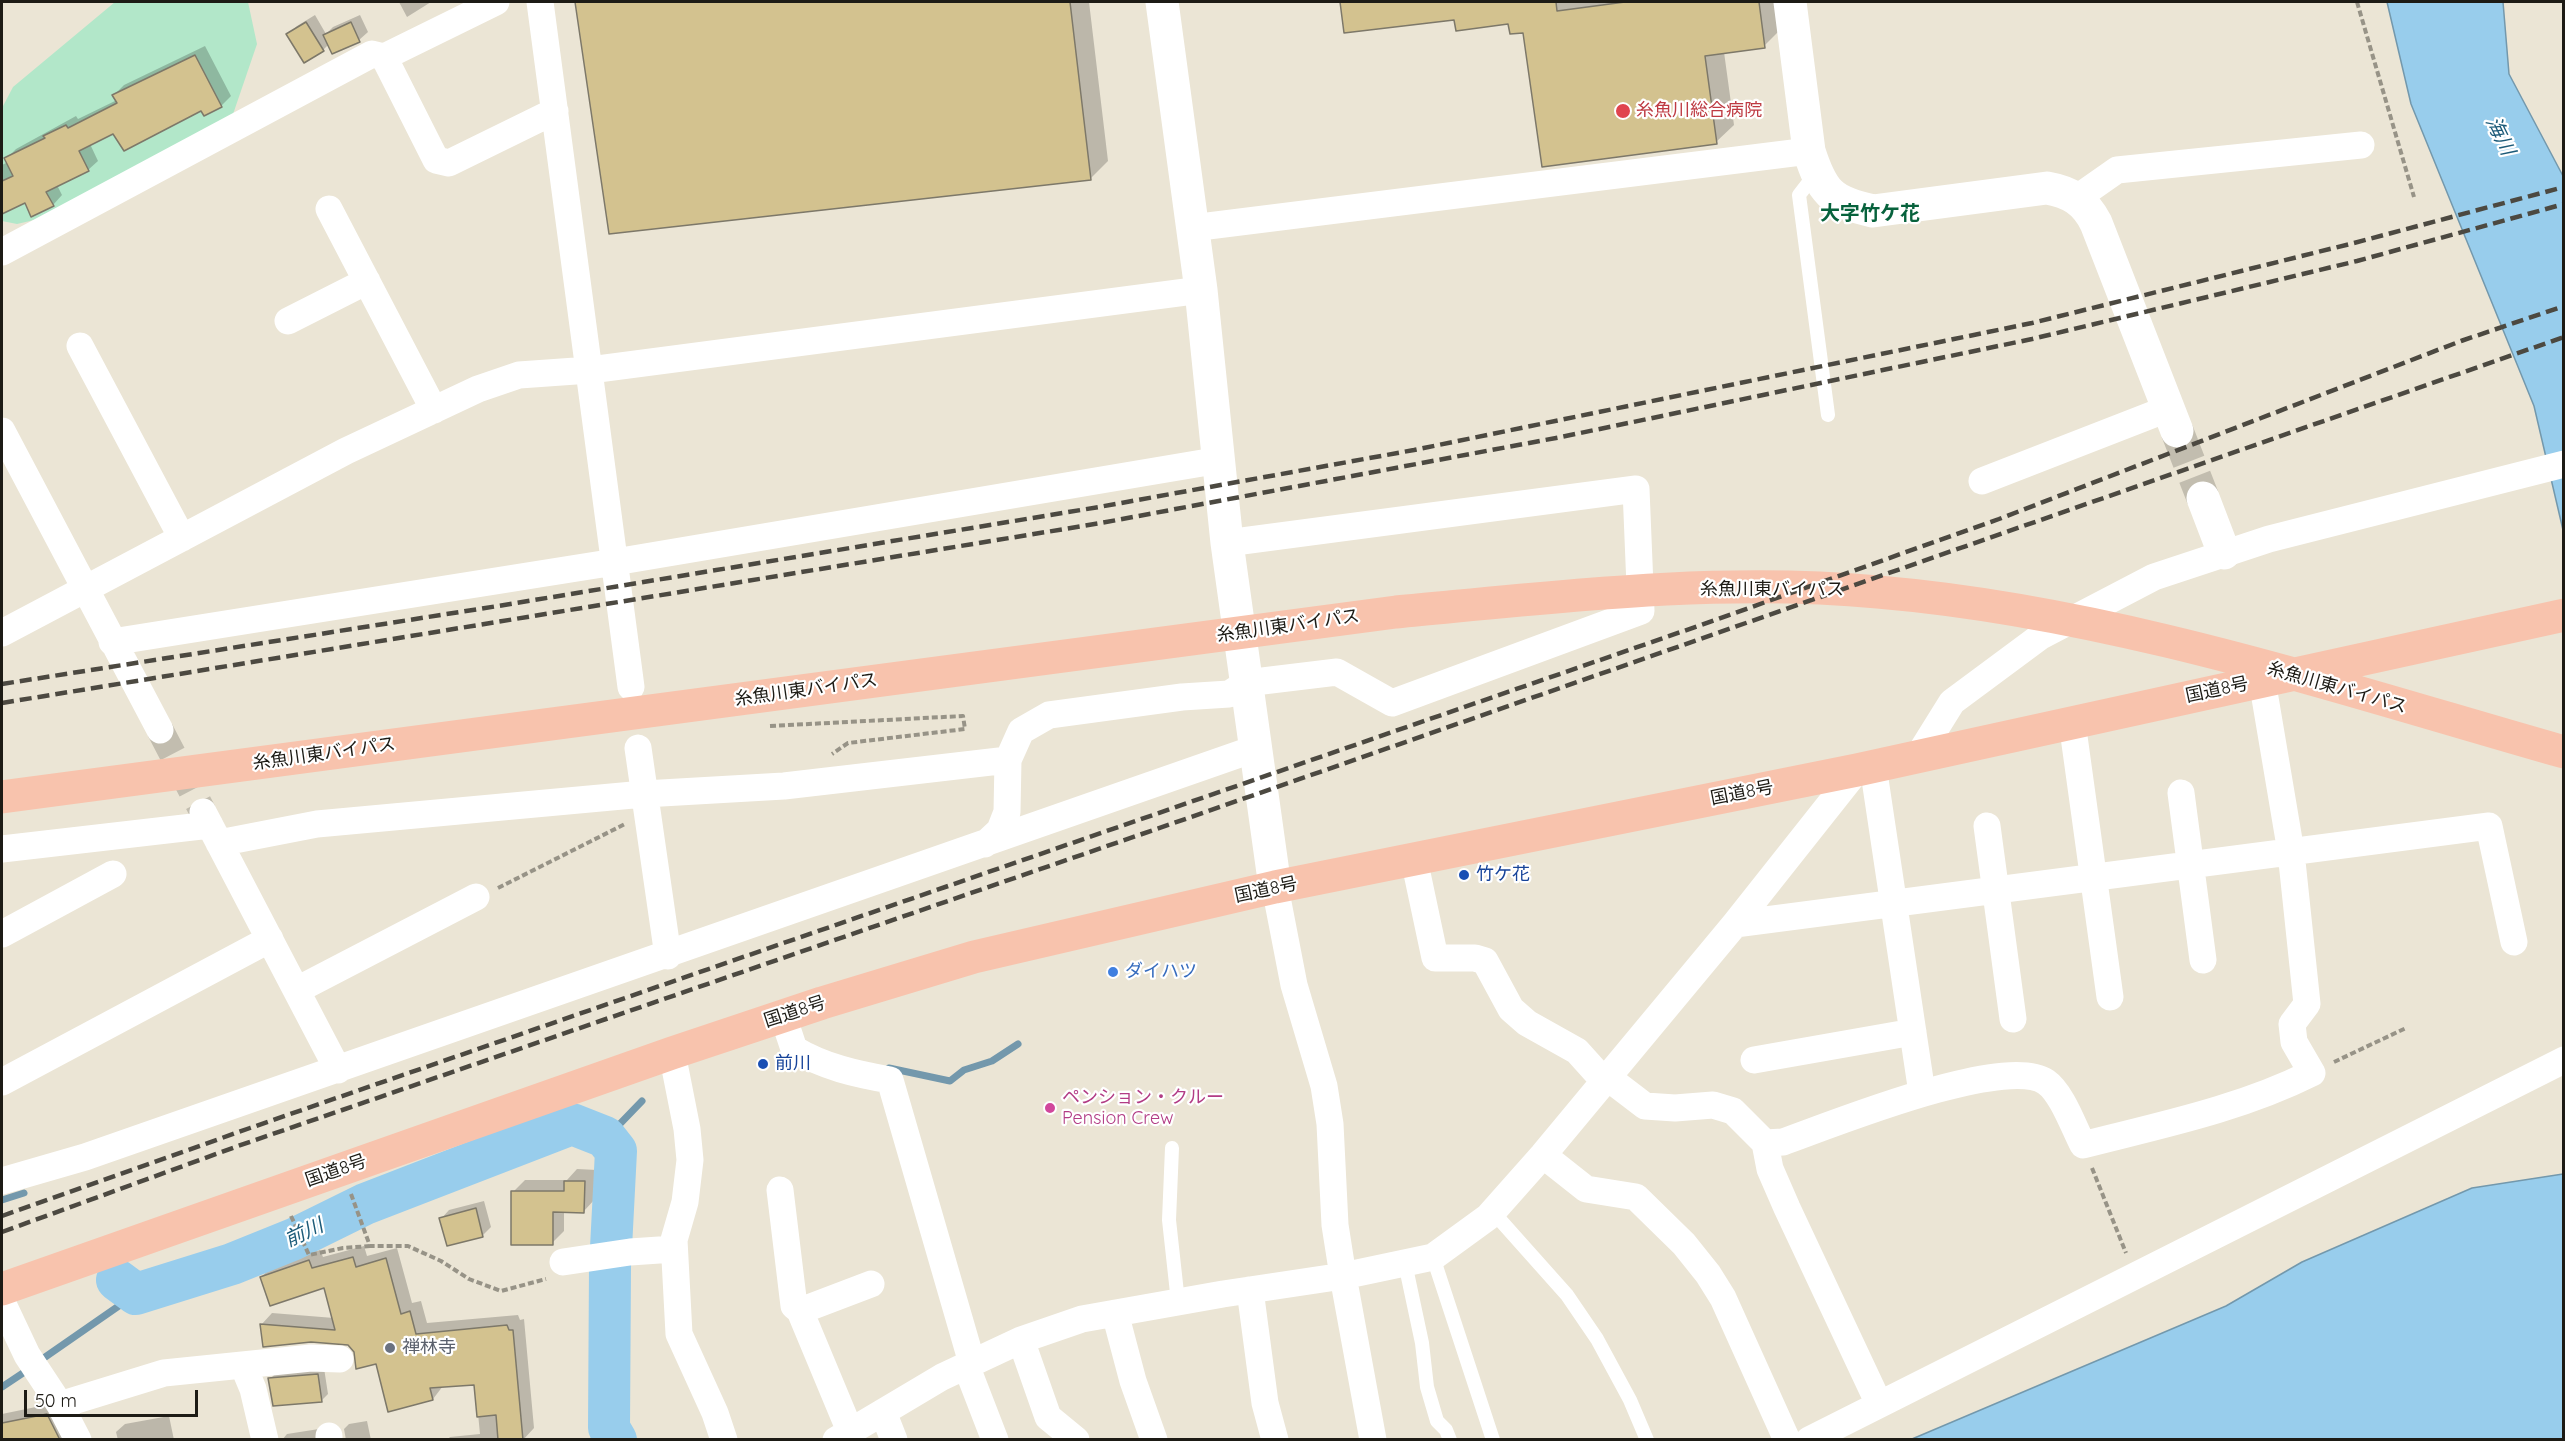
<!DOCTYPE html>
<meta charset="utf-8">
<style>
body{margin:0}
#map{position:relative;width:2565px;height:1441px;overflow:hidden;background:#ebe5d5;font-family:Quicksand,sans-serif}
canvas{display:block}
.frame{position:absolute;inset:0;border:3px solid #1d1b15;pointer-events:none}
.scale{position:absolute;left:24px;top:1390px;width:174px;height:27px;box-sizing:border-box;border:3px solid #1d1b15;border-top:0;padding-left:8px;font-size:18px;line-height:21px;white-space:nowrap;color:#1d1b15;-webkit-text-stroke:4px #fff;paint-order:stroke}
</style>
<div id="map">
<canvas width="2565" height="1441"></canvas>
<div class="frame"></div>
<div class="scale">50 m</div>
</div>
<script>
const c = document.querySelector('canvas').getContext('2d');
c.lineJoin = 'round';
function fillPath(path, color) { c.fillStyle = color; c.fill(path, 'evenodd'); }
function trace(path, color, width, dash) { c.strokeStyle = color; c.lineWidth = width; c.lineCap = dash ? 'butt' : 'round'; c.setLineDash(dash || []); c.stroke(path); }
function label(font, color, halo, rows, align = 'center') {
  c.font = font + ' Quicksand,"Noto Sans JP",sans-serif'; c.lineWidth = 4.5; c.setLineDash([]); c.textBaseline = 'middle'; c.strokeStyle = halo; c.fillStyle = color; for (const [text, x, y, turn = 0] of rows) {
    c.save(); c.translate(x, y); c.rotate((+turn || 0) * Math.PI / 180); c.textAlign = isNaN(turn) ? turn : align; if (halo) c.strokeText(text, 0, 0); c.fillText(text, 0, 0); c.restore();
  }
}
fillPath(new Path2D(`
 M115,2h133l9,42 -27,79 -170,91 -43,10 -15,-3v-113l11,-21z`), '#b2e7c9');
const water = new Path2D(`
 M2387,2h116l6,72 54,102v354l-29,-124 -123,-302z
 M2563,1174v265h-651l314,-133 76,-44 170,-74z`);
fillPath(water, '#98cdec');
trace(water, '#7398ac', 1.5);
fillPath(new Path2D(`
 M399,2h32l-24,15z
 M576,2h513l19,159 -17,17 -481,54z
 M1342,2h436l3,27 -17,17 -40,6 10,73 -18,17 -206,-120 -55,-4 -110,13z
 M315,15l11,19 7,-7 27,-12 8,17 -9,8 -26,12 -4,-8 -6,6 -35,-16 9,-8z
 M205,46l26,50 -10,10 -108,26 -23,12 8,17 -10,9 -31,15 5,10 -9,10 -28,-4 -23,2v-38l6,-3 -2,-3 10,-10 60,-33 2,3 39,-19 -3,-5 10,-10z
 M577,1169l20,1 -2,29 -11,12 -20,-1v21l-12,12 -39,-51 12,-12h42z
 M484,1201l7,26 -8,8 -35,10 -7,-26 8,-9z
 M364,1246l3,10 30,-8 15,55 9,-2 6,22 91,-8 2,5 4,-1 10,109 -11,12h-76l3,-3 30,-3 -5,-51 -32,3 -10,13 -83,-54 -89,-20 11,-12 62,5 -9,-32 -64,-9 12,-11 47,-16 3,7z
 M324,1368l4,26 -7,7 -51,-22 7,-7z
 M60,1402l19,38h-77v-26z
 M169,1416l5,24h-56l-2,-8 9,-8z
 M367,1421l4,19h-25l-2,-11 5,-5z
 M319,1429l1,11h-38l5,-6z`), '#0003');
trace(new Path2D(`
 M889,1068l61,13 14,-11 28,-9 26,-17
 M610,1143l4,-13 28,-29
 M2,1200l22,-7
 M38,1362l98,-68
 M2,1387l27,-18`), '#7398ac', 7);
trace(new Path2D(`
 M117,1280l19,14 96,-30 62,-25 71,-35 207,-80 33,13 11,14 -6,116 -1,161 7,12`), '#98cdec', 42);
const building = new Path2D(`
 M575,2h495l21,178 -482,54z
 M1340,2h216l1,9 68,-9h134l6,46 -60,8 12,88 -175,23 -19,-134 -13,1 -2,-10 -52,7 -2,-11 -110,13z
 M306,22l18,29 -20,12 -18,-29z
 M351,22l9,20 -28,12 -9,-19z
 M195,55l27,52 -18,9 -3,-5 -77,40 -11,-17 -34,17 10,20 -43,21 8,14 -23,11 -6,-14 -23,11v-33l11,-5 -9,-18 41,-20 -2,-2 23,-11 2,3 49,-25 -5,-8z
 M564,1181h21l-1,32 -31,-1v33h-42v-54h53z
 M476,1208l7,29 -36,9 -8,-28z
 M353,1257l3,10 30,-9 15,56 9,-3 6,23 91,-9 2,5h4l10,110h-25l-2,-25 -19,2 -3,-32 -44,3 3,12 -45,12 -12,-48 -20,5 -2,-17 -6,-7 -37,-3 -48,5 -3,-23 75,6 -11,-42 -54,18 -10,-29 49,-17 3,8z
 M318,1374l4,28 -49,4 -5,-28z
 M47,1414l13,26h-58v-17z`);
fillPath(building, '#d3c28f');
trace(building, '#7d7869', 1.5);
trace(new Path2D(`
 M160,730l43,82`), '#c2bdaf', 27, [27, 14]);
trace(new Path2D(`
 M2177,431l26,67`), '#c2bdaf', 33, [33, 16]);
trace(new Path2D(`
 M2357,2l57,195
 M770,726l193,-10 2,13 -117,14 -16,11
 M498,888l127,-64
 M2334,1062l72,-34
 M2092,1168l34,85
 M351,1194l19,52h38l33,15 28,18 32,12 45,-12
 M291,1216l18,39 34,-7 27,-2`), '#979387', 4, [6, 3]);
trace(new Path2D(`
 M1816,173l-17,22 29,220
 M1172,1148l-3,72 9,82
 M1493,1212l74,83 30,44 33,61 17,40
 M1433,1257l60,183
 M1405,1263l17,80 5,44 10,34 9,9 4,10`), '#fff', 14);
trace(new Path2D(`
 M540,2l91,685
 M384,57l52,103 13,3 106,-52
 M2077,198l40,-28 244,-25
 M329,209l105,201
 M1192,228l617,-77
 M2,252l370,-198 12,3 112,-55
 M288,321l79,-40
 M80,346l102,192
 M2,431l158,299
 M1982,481l185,-72
 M2,633l344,-182 132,-62 41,-14 71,-5 611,-80
 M112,642l503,-80 605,-102
 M2072,722l38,275
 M638,748l30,208
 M1919,755l33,-53 89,-66 113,-59 115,-38 295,-75
 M1873,766l49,327
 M2181,793l22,167
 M203,812l135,258
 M1987,826l26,193
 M219,843l98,-19 327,-30 140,-8 224,-26
 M985,844l15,-14 7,-18 1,-52 13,-29 28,-16 133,-18 47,-3 17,-11 91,-11 55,31 249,-92 -5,-122 -409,54
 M2,849l208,-24
 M1414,859l21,99h40l10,3 26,48 16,14 50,28 27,30
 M1275,887l19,98 30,101 6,38 5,101 8,51 30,164
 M1735,924l754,-98 25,116
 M2,934l111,-60
 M297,990l179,-93
 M783,1016l11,33c30,18 62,25 96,31l82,283
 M672,1053l15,76 3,31 -5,42 -11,38 5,94 36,79 9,27
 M1754,1060l159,-28
 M1607,1077l38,29 30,2 38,-3 20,6 32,32 18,-1c48,-17 222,-88 263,-60 16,11 28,46 37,63 78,-20 157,-36 229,-72l-18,-31 -2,-18 15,-20 -16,-152 -29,-172
 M2,1082l268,-143
 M1765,1143l5,26 17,39 92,196
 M1543,1155l43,34 50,8 48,47 24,30 15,24 64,142
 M2,1181l83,-24 1169,-408
 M780,1190l14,116 6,5 50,120
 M563,1262l67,-10 44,-3
 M1250,1290l15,113 10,37
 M2,1302l25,53 33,50 18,35
 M800,1311l71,-27
 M1115,1313l18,68 21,59
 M1021,1340l27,77 28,23
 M243,1365l10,24 12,51
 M966,1365l29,75
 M60,1405l104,-32 147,-15 29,1
 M883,1412l11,28
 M329,1436v4
 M836,1440l106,-63 79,-37 61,-21 141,-25 120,-18 90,-19 55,-40 55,-62 192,-231 122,-154
 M1809,1440l755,-380`), '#fff', 27);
trace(new Path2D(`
 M1162,2l39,288 26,253 48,344
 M1790,2l19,149c13,41 22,51 64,60l174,-23c23,4 38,13 49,35l81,208
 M2203,498l21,55`), '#fff', 33);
trace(new Path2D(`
 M2,797l1394,-185c160,-15 322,-35 482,-20 235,20 461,96 686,160
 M2,1289l670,-236 150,-50 152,-46 301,-70 582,-117 707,-155`), '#f8c3ad', 33);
trace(new Path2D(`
 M2,684l496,-78 601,-99 315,-57 618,-127 322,-80 210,-56
 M2,703l1099,-180 460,-86 471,-98 325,-78 207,-57
 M2,1216l248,-88 1451,-503 298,-106 462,-178 103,-35
 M2,1232l236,-86 933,-322 1393,-487`), '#4c4941', 4.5, [12, 6]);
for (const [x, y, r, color] of [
 [1623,111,8,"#e0444e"],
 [1464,875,6,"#1a4fb4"],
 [1113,972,6,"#3f7fe0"],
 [763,1064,6,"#1a4fb4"],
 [1050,1108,6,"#d1479c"],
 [390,1348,6,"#6b7280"]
]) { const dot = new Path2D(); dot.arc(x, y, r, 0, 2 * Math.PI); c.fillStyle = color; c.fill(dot); trace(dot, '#fff', 2); }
label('18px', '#be3a42', '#fff', [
 ["糸魚川総合病院",1636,111]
], 'left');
label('18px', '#1d1b15', '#fff', [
 ["糸魚川東バイパス",1772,590],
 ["糸魚川東バイパス",1288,626,-8],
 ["糸魚川東バイパス",2337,688,16],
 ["糸魚川東バイパス",806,690,-8],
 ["国道8号",2217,690,-12],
 ["糸魚川東バイパス",324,754,-8],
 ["国道8号",1742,793,-11],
 ["国道8号",1266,890,-12],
 ["国道8号",795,1012,-18],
 ["国道8号",336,1171,-19]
]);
label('18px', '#164399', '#fff', [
 ["竹ケ花",1476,875],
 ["前川",775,1064]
], 'left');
label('18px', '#366cbe', '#fff', [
 ["ダイハツ",1125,972]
], 'left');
label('18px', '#b23c85', '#fff', [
 ["ペンション・クルー",1062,1098],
 ["Pension Crew",1062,1119]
], 'left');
label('18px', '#5b616d', '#fff', [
 ["禅林寺",402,1348]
], 'left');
label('italic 20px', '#1c5b79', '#fff', [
 ["海川",2500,136,64],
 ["前川",304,1233,-25]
]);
label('bold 20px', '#07623c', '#fff', [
 ["大字竹ケ花",1870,214]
]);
</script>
